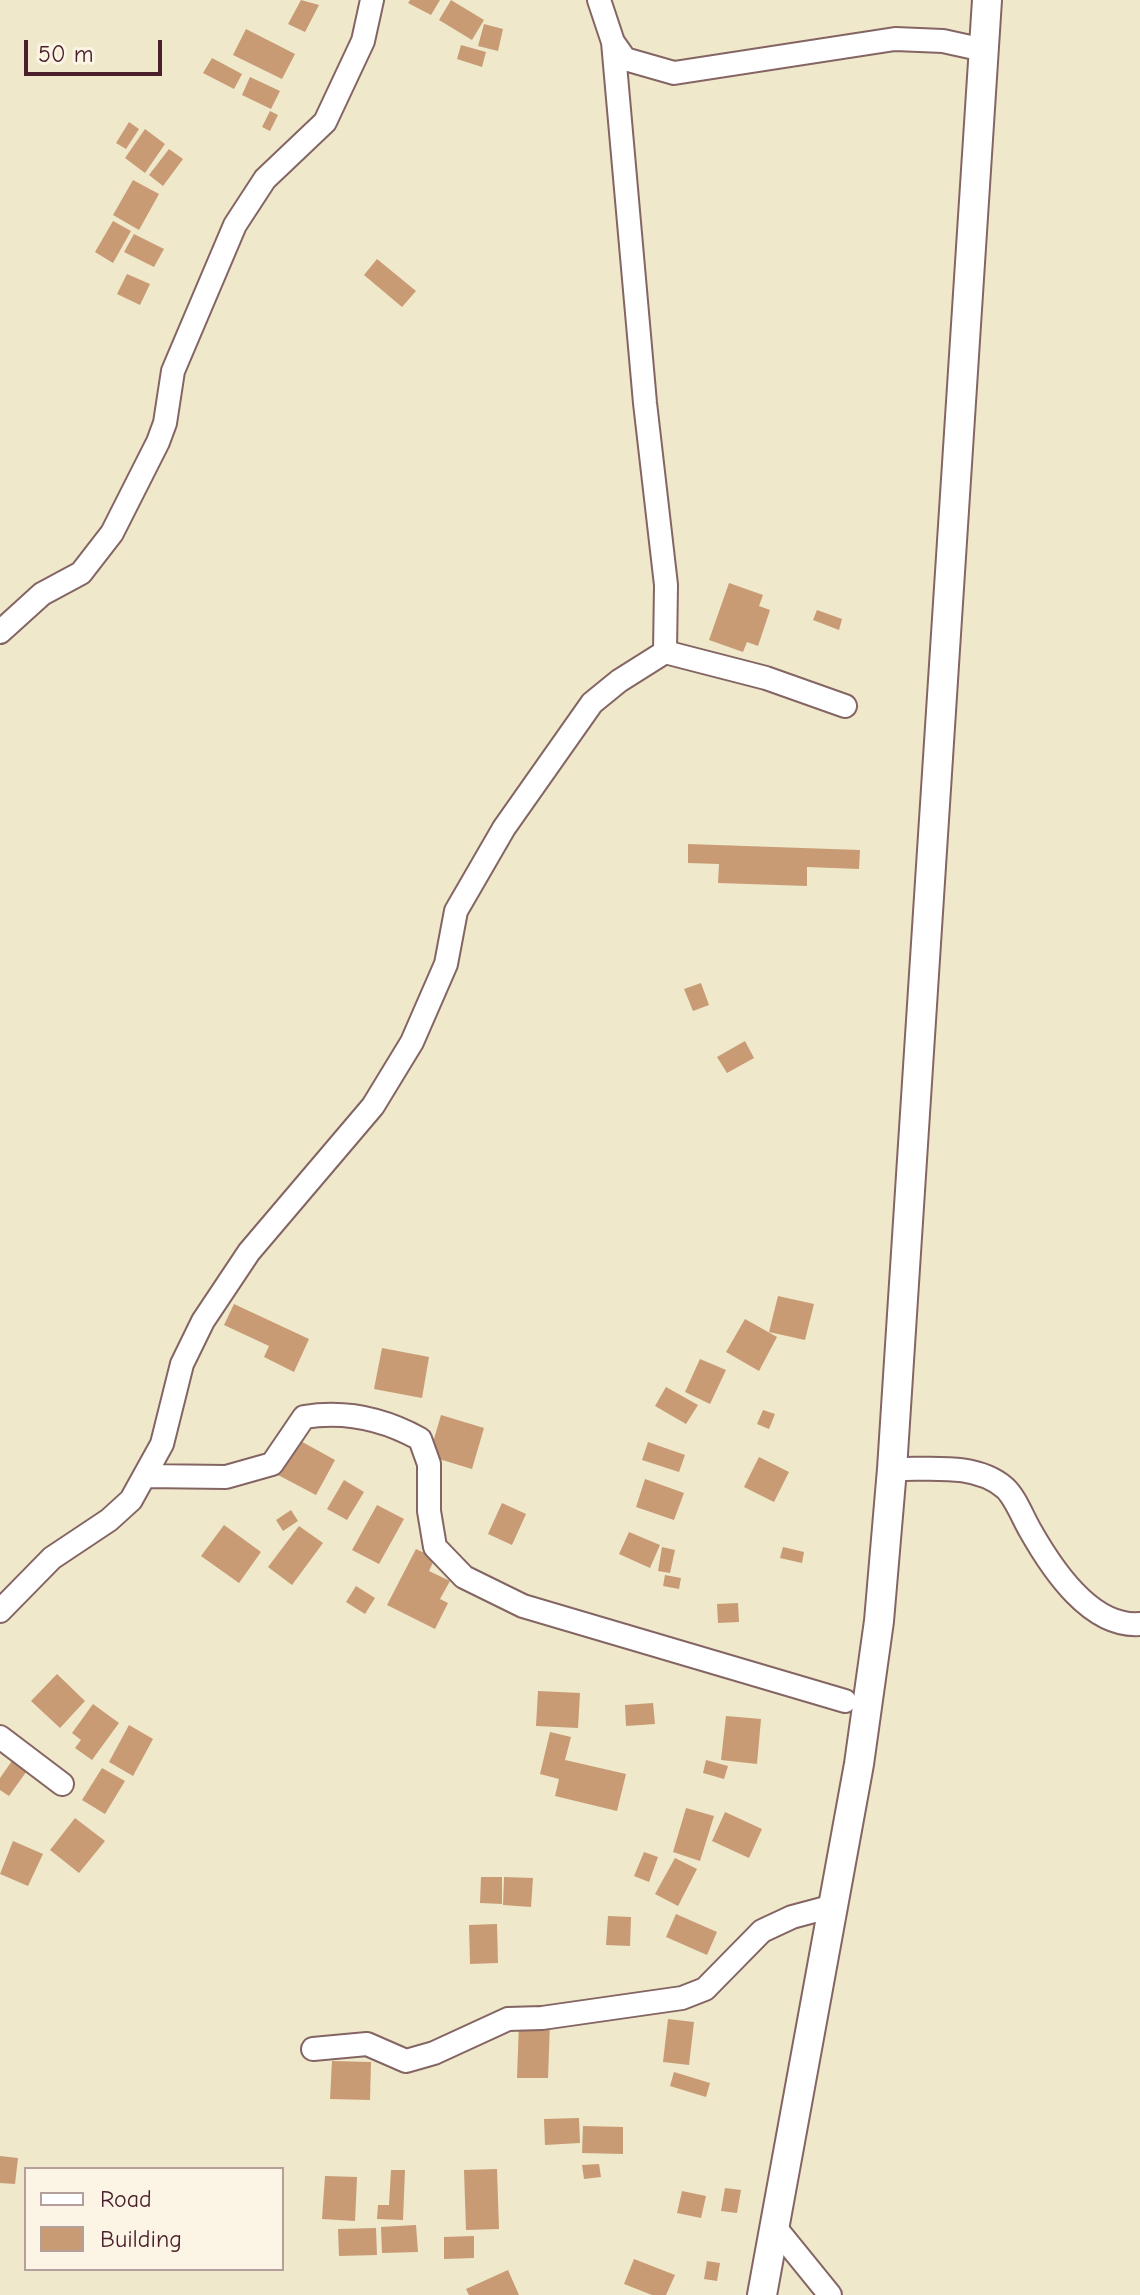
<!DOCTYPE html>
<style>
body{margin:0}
#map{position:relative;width:1140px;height:2295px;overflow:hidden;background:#efe8cb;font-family:"Comic Neue",sans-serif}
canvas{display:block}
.legend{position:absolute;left:24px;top:2167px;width:260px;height:104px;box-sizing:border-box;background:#fcf5e5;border:2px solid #b59f9b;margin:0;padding:10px 14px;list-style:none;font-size:24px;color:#4a1f2b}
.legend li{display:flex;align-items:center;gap:16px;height:40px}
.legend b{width:40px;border:2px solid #b59f9b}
.scale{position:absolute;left:24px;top:40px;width:138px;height:36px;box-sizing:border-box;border:4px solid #4a1f2b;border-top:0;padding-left:10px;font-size:24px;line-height:28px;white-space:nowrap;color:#4a1f2b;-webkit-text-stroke:6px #fcf5e5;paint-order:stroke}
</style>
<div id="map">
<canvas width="1140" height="2295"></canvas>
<ul class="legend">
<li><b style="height:10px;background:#fff"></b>Road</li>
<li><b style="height:22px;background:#c89b75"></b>Building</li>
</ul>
<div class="scale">50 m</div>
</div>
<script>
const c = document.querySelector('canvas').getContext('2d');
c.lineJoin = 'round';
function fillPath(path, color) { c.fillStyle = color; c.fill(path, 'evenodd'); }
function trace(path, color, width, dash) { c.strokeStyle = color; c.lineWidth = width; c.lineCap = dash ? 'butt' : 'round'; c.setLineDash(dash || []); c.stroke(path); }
fillPath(new Path2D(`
 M301,0l18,5 -14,27 -17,-8z
 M410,0h30l-9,15 -23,-12z
 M451,0l33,20 -12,20 -33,-20z
 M484,24l19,5 -5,22 -20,-5z
 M246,29l49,25 -13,25 -49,-24z
 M461,45l25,7 -4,15 -25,-8z
 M212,58l30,16 -8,15 -31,-16z
 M250,77l30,14 -9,18 -29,-14z
 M270,111l8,4 -8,16 -8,-4z
 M129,122l10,7 -13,20 -10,-6z
 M145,129l20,15 -20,29 -20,-15z
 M169,149l14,10 -20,27 -14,-11z
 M133,180l26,14 -20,36 -26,-15z
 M113,221l18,10 -18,32 -18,-11z
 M134,234l30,15 -10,18 -30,-15z
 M377,259l39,32 -14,16 -38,-32z
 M127,274l23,10 -10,21 -23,-11z
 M729,583l34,12 -4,11 11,4 -12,36 -11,-4 -4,10 -34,-12z
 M817,610l25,9 -3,11 -26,-10z
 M688,844l172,6 -1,19 -52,-2v19l-89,-3 1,-19 -31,-1z
 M701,983l8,22 -16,6 -9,-22z
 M745,1041l9,17 -27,15 -10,-16z
 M778,1296l36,8 -9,36 -36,-8z
 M234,1304l75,35 -15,33 -30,-15 5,-11 -45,-21z
 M745,1319l32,18 -18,34 -33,-19z
 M382,1348l47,9 -7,41 -48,-9z
 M700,1359l26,11 -16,34 -25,-12z
 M666,1387l32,18 -12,19 -31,-18z
 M763,1410l12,4 -6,15 -12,-5z
 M441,1415l43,13 -12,41 -43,-13z
 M297,1439l38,21 -19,35 -38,-20z
 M648,1442l37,13 -6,17 -37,-12z
 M759,1457l30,15 -15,30 -30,-15z
 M645,1479l39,14 -10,27 -38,-13z
 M344,1480l20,12 -17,28 -20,-11z
 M502,1503l24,11 -14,31 -24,-11z
 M377,1505l27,14 -25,45 -27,-14z
 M291,1510l7,11 -15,10 -7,-11z
 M224,1525l37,27 -22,31 -38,-27z
 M299,1526l24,17 -31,42 -24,-18z
 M629,1532l31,13 -10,23 -31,-14z
 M662,1547l13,3 -5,23 -12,-2z
 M783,1547l21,5 -2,11 -22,-5z
 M416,1549l19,9 -6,13 21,10 -10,18 8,4 -13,26 -48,-24z
 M665,1575l16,3 -2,11 -16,-3z
 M356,1586l19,12 -10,16 -19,-12z
 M738,1603l1,19 -21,1 -1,-19z
 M57,1674l28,27 -25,27 -29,-27z
 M538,1691l42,2 -2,35 -42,-2z
 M653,1703l2,21 -29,2 -1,-21z
 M93,1704l26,19 -27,37 -17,-12 6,-8 -9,-7z
 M726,1716l35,3 -4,45 -36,-4z
 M129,1725l24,14 -20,37 -24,-14z
 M550,1732l21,5 -6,23 61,14 -9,37 -62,-15 4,-17 -19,-5z
 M14,1758l15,10 -20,28 -9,-6v-12z
 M706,1760l22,6 -4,13 -21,-6z
 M102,1768l23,13 -20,33 -23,-14z
 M686,1808l28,8 -14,45 -27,-9z
 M725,1812l37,17 -13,29 -37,-17z
 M75,1818l30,23 -26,32 -29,-23z
 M13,1841l30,13 -15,32 -28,-12z
 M644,1852l14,5 -9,25 -15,-6z
 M675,1858l22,11 -19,37 -23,-12z
 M481,1877h21v27l-22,-1z
 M504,1877l29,1 -2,29 -28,-2z
 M676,1914l41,18 -10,23 -41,-18z
 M608,1916l23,1 -1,29 -24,-1z
 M497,1924l1,39 -28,1 -1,-39z
 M668,2019l26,3 -5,43 -26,-3z
 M519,2022l31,1 -2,55h-31z
 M332,2061l39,1 -1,38 -40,-1z
 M674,2072l36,11 -4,14 -36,-11z
 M579,2118l1,25 -35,2 -1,-26z
 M583,2126l40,1v27l-41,-1z
 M0,2156l18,2 -3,26 -15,-1z
 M599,2164l2,13 -17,2 -2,-14z
 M497,2169l2,60 -33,1 -2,-60z
 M391,2170h14l-2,50 -26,-1 1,-14h11z
 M325,2176l32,1 -2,44 -33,-2z
 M725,2188l16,2 -4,23 -16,-2z
 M682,2191l24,5 -5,22 -24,-5z
 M416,2225l2,27 -36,1 -1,-26z
 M376,2228l1,27 -38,1 -1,-27z
 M474,2236v22l-30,1v-22z
 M634,2259l41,16 -9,20h-14l-28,-11z
 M707,2261l13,2 -3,18 -13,-2z
 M508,2270l11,25h-50l-3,-6z`), '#c89b75');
const minor = new Path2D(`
 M599,0l14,42 12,17 49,14 221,-34 48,2 41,9
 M0,632l42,-38 39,-21 31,-40 46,-91 7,-19 8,-52 62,-146 30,-46 60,-57 38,-81 9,-41
 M665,652l101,26 79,28
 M892,1469c36,1 83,-7 113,19 10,9 18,30 25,42 22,39 61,98 110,94
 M146,1476l80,1 46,-13 32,-47c42,-7 80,2 116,22l9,25v47l6,36 29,30 59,29 322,95
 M0,1611l52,-53 57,-38 22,-20 31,-56 20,-80 21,-43 46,-69 124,-146 39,-64 34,-78 10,-53 48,-83 88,-125 27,-22 46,-29 1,-67 -21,-182 -32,-361
 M0,1737l62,47
 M313,2049l54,-5 39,17 28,-8 74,-34 34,-1 140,-20 23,-9 57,-58 30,-14 41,-11
 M774,2226l56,69`);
const major = new Path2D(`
 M762,2295l97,-531 20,-143 13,-152 95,-1469`);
trace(minor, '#846563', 26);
trace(major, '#846563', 32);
trace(minor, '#fff', 22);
trace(major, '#fff', 28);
</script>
